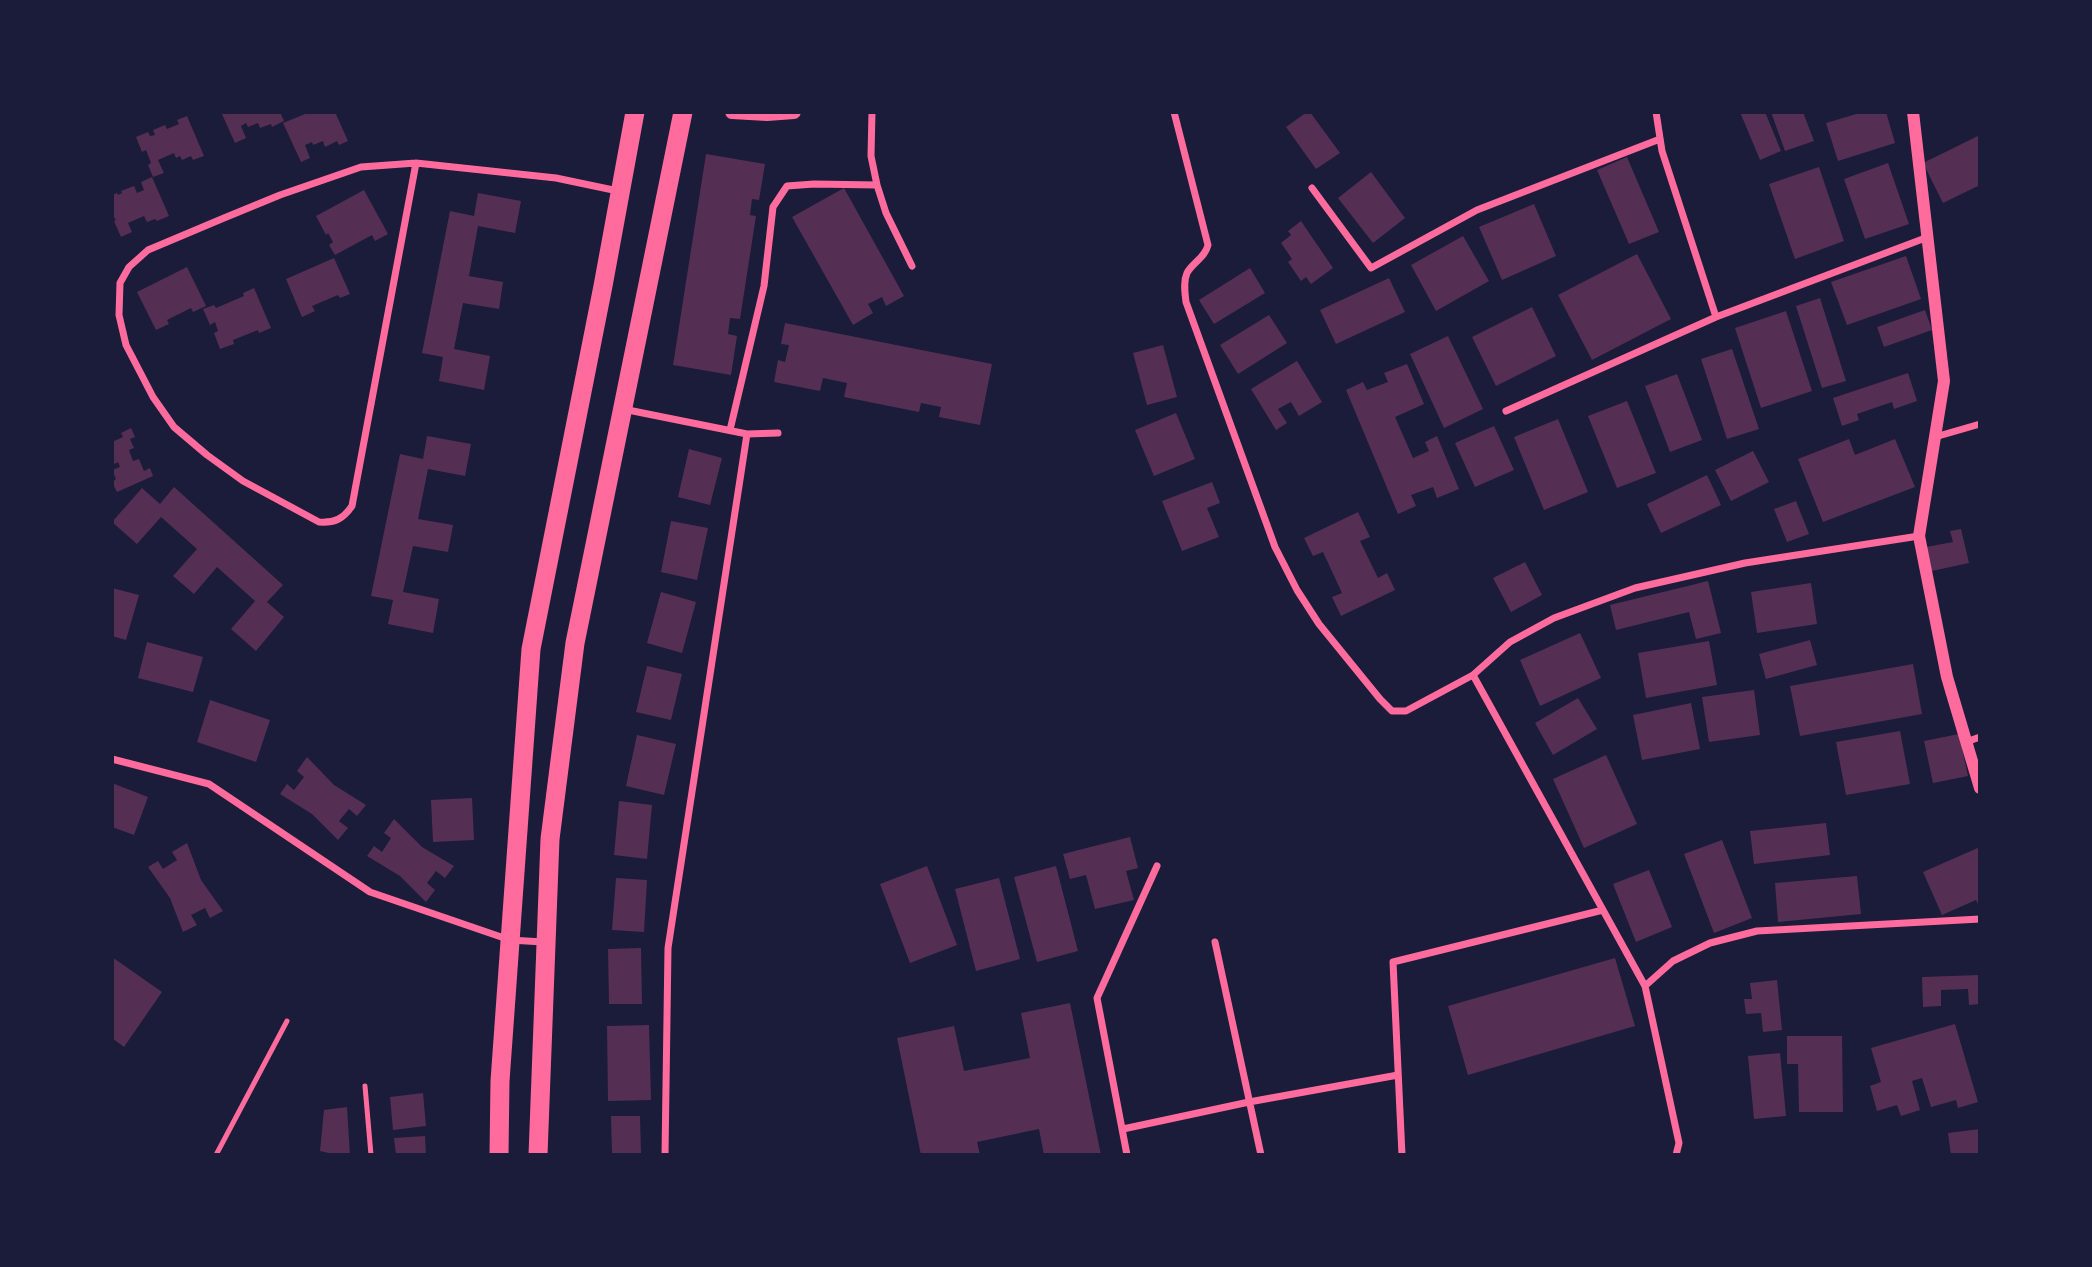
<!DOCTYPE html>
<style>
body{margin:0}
#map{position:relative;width:2092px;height:1267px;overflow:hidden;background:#1b1b3a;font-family:Figtree,sans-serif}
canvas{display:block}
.frame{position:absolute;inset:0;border:114px solid #1b1b3a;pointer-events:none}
</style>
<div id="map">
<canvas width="2092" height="1267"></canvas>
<div class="frame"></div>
</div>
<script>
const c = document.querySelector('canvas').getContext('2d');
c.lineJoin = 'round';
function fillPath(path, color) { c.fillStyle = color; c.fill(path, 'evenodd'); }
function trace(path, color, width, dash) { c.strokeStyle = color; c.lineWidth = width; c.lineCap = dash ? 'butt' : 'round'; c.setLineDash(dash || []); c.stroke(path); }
fillPath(new Path2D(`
 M221,112h59l4,9 -12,6 -1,-3 -11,4 -2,-5 -10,4 -2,-4 -5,3 5,12 -11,5z
 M310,112h25l13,29 -9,4 -2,-4 -12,6 -2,-6 -10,4 -1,-3 -7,3 5,13 -9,4 -18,-39z
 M1307,112h3l30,41 -24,16 -30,-42z
 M1740,112h25l16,39 -21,9z
 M1771,112h32l11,29 -29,10z
 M1863,112h23l9,31 -57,18 -12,-38z
 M187,116l17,40 -11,4 -2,-4 -9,4 -2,-4 -4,2 -2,-5 -16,7 6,13 -11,4 -5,-12 3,-2 -5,-13 -4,2 -6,-15 12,-5 2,4 5,-1 -2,-5 12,-5 2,4 12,-5 -2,-4z
 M1980,135v50l-37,18 -20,-40z
 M706,154l59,10 -6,36 -7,-1 -2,16 6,1 -16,103 -10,-1 -2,16 9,2 -6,39 -58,-10z
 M1627,157l32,75 -30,12 -32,-74z
 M1888,163l21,61 -44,15 -21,-60z
 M1819,167l25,74 -49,18 -26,-75z
 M1371,172l34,46 -32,25 -35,-45z
 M152,177l17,39 -12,5 -2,-2 -8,3 -3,-6 -16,7 4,9 -11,5 -7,-16 2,-1 -4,-6v-19l5,-2 1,2 4,-2 -1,-2 13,-5 3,7 7,-3 -3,-8z
 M844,188l60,108 -18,10 -4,-9 -14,7 5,9 -20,12 -61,-108z
 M364,190l24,44 -13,7 -3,-6 -37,20 -6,-10 4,-3 -5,-9 -2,2 -10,-19z
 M478,193l43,8 -6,32 -37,-7 -9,50 34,6 -4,27 -36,-6 -9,46 36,7 -6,34 -45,-9 4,-24 -21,-4 28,-142 24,5z
 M1534,204l22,52 -54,24 -23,-53z
 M1301,221l32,47 -22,16 -5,-7 -5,4 -13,-19 4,-3 -11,-16 10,-8 -3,-4z
 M1463,236l26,45 -53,30 -25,-46z
 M1637,254l34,65 -79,41 -34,-65z
 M1906,256l15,43 -74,26 -16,-43z
 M334,258l16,36 -10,4 -2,-3 -26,11 3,5 -13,6 -16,-38z
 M187,267l19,39 -13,6 -2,-4 -24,12 2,4 -13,6 -19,-38z
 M1250,268l15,25 -51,31 -15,-24z
 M1389,278l16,34 -69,32 -16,-34z
 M254,288l17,40 -12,5 -1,-3 -25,10 1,4 -14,5 -6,-16 4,-2 -3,-9 -5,3 -7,-16 11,-4 2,3 28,-12 -1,-3z
 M1820,298l26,83 -24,7 -26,-82z
 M1532,307l24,49 -60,30 -24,-49z
 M1925,310l7,20 -48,17 -7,-20z
 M1786,311l26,80 -51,17 -26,-80z
 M1269,315l18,28 -49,31 -18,-29z
 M785,323l207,41 -12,61 -41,-8 2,-10 -20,-4 -2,9 -75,-15 3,-14 -24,-5 -3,13 -46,-9 4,-22 7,2 4,-17 -8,-1z
 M1448,336l35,73 -39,19 -34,-74z
 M1163,345l14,52 -30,8 -14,-52z
 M1732,349l27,80 -32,10 -26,-80z
 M1297,361l25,41 -23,14 -8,-14 -13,7 9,14 -11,7 -25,-41z
 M1407,364l17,40 -29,13 18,41 16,-7 -4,-9 12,-6 22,53 -22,9 -4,-11 -22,8 5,11 -18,8 -52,-124 17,-8 4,8 21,-8 -4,-9z
 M1908,373l9,28 -23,8 -2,-7 -35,12 2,6 -17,6 -9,-28z
 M1677,374l25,66 -32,12 -25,-66z
 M1627,401l29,72 -39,15 -29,-72z
 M1176,413l19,46 -41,17 -19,-46z
 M1558,419l30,73 -44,18 -30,-73z
 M1494,426l20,44 -39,17 -20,-44z
 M131,428l4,9 -5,2 4,9 -5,2 4,11 6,-2 5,12 6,-3 3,8 -36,16 -5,-10 4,-3 -4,-9 8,-3 -2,-5 -6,3v-23l11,-5 -2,-4z
 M427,436l44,8 -6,32 -37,-7 -10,50 35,6 -5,27 -35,-6 -10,46 36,7 -6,34 -45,-9 5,-24 -22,-4 29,-142 23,5z
 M1849,439l6,16 40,-16 20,48 -92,35 -25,-63z
 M689,449l33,9 -12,47 -32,-8z
 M1753,451l16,31 -38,19 -16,-31z
 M1707,475l14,30 -60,28 -14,-29z
 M1212,482l8,21 -13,5 12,29 -37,14 -20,-50z
 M174,487l109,98 -16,17 17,15 -28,34 -25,-22 24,-28 -38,-34 -23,27 -21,-18 24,-27 -36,-32 -24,27 -25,-22 30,-34 18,16z
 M1796,501l13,33 -22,8 -13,-33z
 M1358,512l12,25 -10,4 18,37 9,-5 8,17 -54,26 -9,-19 10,-4 -19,-41 -10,4 -9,-18z
 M671,521l37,7 -11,52 -36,-8z
 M1961,529l8,34 -37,8 -6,-24 27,-5 -3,-11z
 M1525,562l17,33 -31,17 -18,-34z
 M1708,581l13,52 -25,6 -7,-27 -73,18 -6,-25z
 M1811,583l6,41 -60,9 -6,-41z
 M112,588l27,7 -13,45 -14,-4z
 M661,592l35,10 -14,51 -35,-10z
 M1580,633l21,45 -61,28 -20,-46z
 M1810,640l7,25 -51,14 -7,-25z
 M1709,641l8,44 -71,13 -8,-45z
 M147,642l56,15 -10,35 -55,-14z
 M1913,664l9,50 -122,22 -10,-50z
 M647,666l35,8 -11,46 -35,-8z
 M1754,690l6,45 -51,7 -7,-45z
 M1578,698l19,31 -44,26 -18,-32z
 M210,700l60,20 -14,42 -59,-20z
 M1691,703l9,46 -58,11 -9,-45z
 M1900,731l10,53 -64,11 -10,-53z
 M1959,734l9,42 -35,7 -9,-42z
 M637,735l39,9 -12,51 -38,-9z
 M1606,755l31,69 -53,24 -31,-69z
 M307,757l27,28 32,20 -9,11 -8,-7 -10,12 9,7 -10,12 -26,-26 -32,-20 7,-10 7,6 10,-13 -7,-6z
 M112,783l36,14 -14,38 -22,-8z
 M472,798l2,42 -41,2 -2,-42z
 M619,801l33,4 -5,54 -33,-4z
 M394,819l28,28 32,19 -9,12 -9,-7 -9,12 8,7 -9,12 -26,-26 -33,-20 7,-10 8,6 9,-14 -7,-5z
 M1826,823l4,32 -76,9 -4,-33z
 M1130,837l8,31 -12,3 8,29 -39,9 -9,-34 -16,4 -7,-25z
 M1722,840l30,78 -38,15 -30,-79z
 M187,843l14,37 22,31 -13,7 -5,-10 -14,7 6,10 -14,7 -13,-34 -22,-31 10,-6 5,8 14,-9 -5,-8z
 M1980,847v61l-4,-8 -34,15 -19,-43z
 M927,866l30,79 -47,18 -30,-79z
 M1056,866l22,85 -41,11 -23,-85z
 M1649,870l23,57 -36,15 -23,-58z
 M1857,876l4,38 -83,8 -3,-39z
 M616,878l31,2 -3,52 -32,-2z
 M999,878l21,81 -44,12 -21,-82z
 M641,948l1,56h-33l-1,-55z
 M112,957l50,35 -38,55 -12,-9z
 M1615,958l20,68 -167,49 -20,-69z
 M1980,975v29l-11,1 -1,-16 -27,1v16l-18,1 -1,-30z
 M1777,980l5,50 -19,2 -2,-19 -15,1 -2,-15h8l-2,-16z
 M1070,1003l31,152h-57l-5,-26 -62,13 3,13h-59l-24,-117 57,-12 10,45 66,-13 -9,-45z
 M1955,1024l23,78 -20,6 -2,-8 -25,7 -9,-29 -10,3 8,29 -19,6 -4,-11 -20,6 -7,-25 11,-4 -10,-34z
 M649,1025l2,75 -43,1 -1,-75z
 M1787,1036h55l1,76h-44l-1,-48h-11z
 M1780,1053l6,63 -32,3 -6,-63z
 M423,1093l3,33 -33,4 -3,-33z
 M347,1107l3,48h-13l-17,-4 4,-41z
 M611,1116h29l1,37 -29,1z
 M1980,1129v26h-29l-3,-22z
 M425,1136l1,19h-30l-2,-17z`), '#542f53');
trace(new Path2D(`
 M365,1086l6,69
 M216,1155l71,-134`), '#ff6b9d', 5);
trace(new Path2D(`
 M872,112l-1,44 6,29
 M1174,112l34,133c-3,13 -15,17 -21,28 -4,9 -2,20 -1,29l89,245 22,43 22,34 61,75 12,12h14l67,-36 37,-33 44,-24 81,-30 110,-25 174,-27
 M1656,112l6,39 54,166
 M416,163l-64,343c-9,13 -17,17 -33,16l-76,-41 -36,-26 -33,-28 -21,-30 -27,-52 -7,-30 1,-32 9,-16 19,-17 76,-32 56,-23 81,-28 55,-4 140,15 62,13
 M1312,188l59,80 106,-58 183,-71
 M623,409l124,25 31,-1
 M1506,411l210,-94 212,-80
 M730,430l34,-144 9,-79 14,-21 27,-2 63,1 9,28 26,53
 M1935,437l45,-13
 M1473,675l172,311
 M1966,742l14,-5
 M112,759l97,25 161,108 140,48 33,2
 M1215,942l46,213
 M1123,1129l126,-27 149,-27
 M665,1155l3,-207 79,-514
 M1127,1155l-30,-157 60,-132
 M1402,1155l-9,-193 210,-52
 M1676,1155l3,-12 -34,-157 28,-25 37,-18 47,-12 223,-12`), '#ff6b9d', 7);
trace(new Path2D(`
 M1913,112l31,269 -25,155 28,141 33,111`), '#ff6b9d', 12);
trace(new Path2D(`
 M732,112l35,2 27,-2`), '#ff6b9d', 14);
trace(new Path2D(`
 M499,1155l1,-74 31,-432 72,-363 32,-174
 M538,1155l12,-316 25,-196 108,-531`), '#ff6b9d', 19);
</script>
